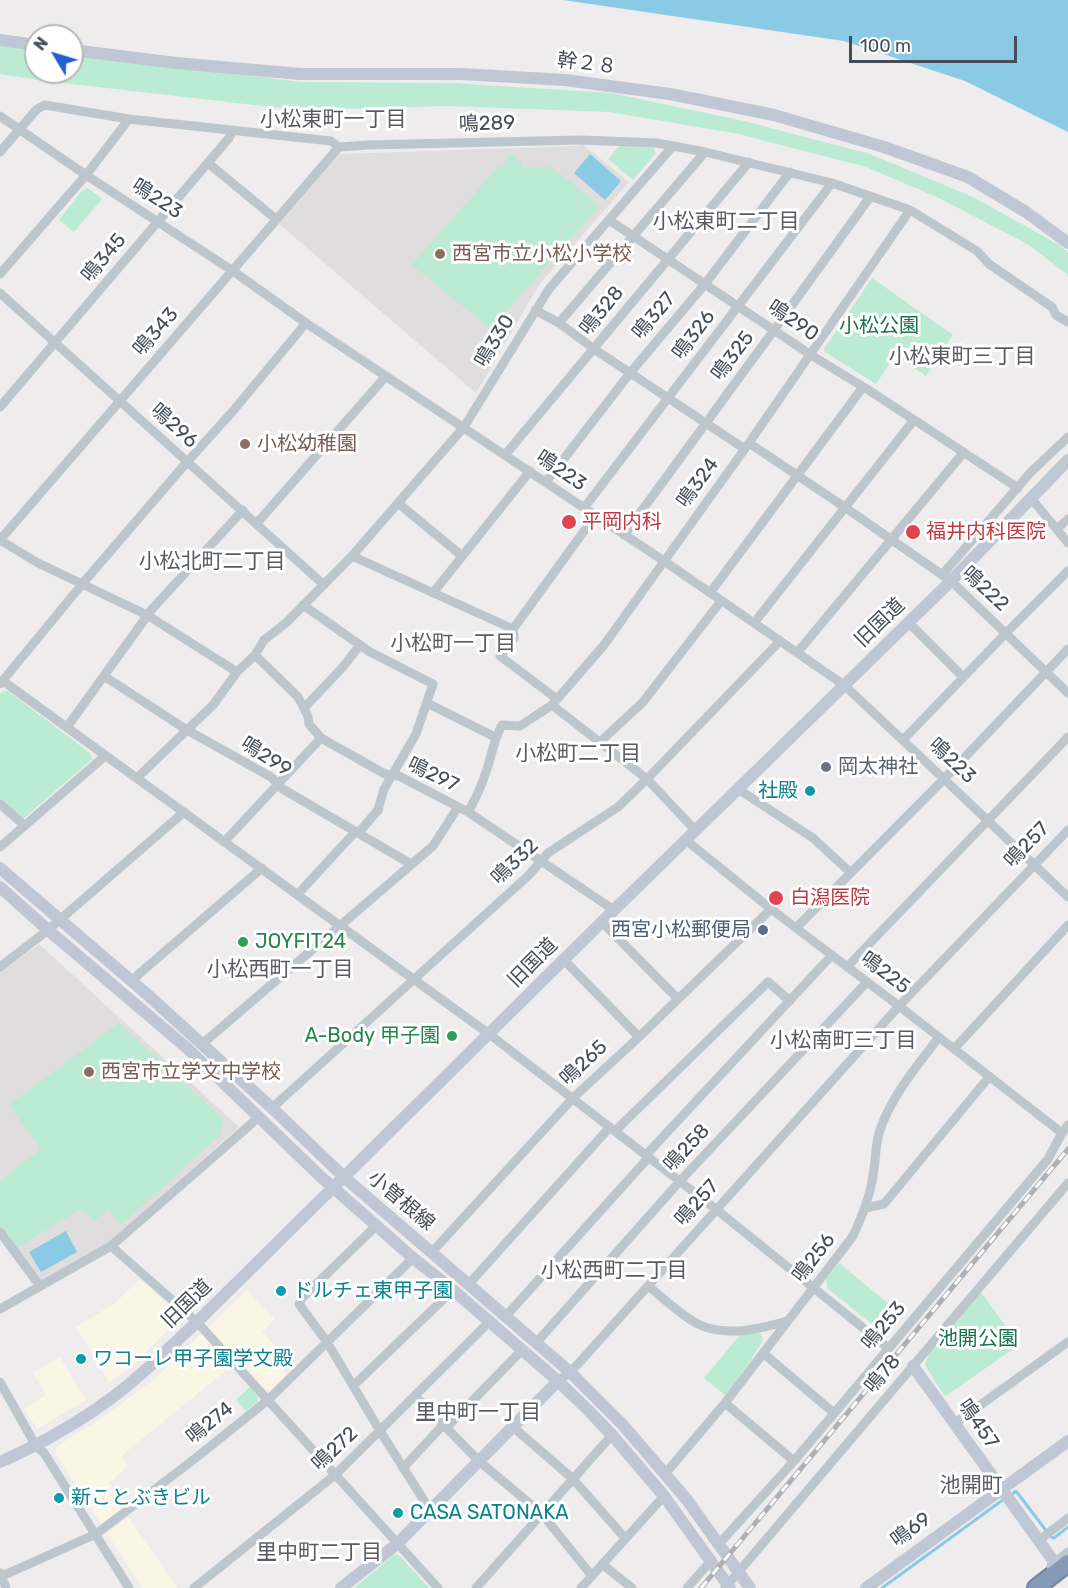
<!DOCTYPE html>
<meta charset="utf-8">
<style>
body{margin:0}
#map{position:relative;width:1068px;height:1588px;overflow:hidden;background:#eeecec;font-family:Rubik,sans-serif}
canvas{display:block}
.north{position:absolute;left:24px;top:24px;width:60px;height:60px;box-sizing:border-box;background:#fff;border:2px solid #b5b8bc;border-radius:50%;rotate:308deg;font-size:16px;font-weight:700;line-height:24px;text-align:center;color:#454d58}
.north::after{content:'';display:block;margin:auto;width:21px;height:27px;background:#235fd1;clip-path:polygon(50% 0,100% 100%,50% 72%,0 100%)}
.scale{position:absolute;left:849px;top:36px;width:168px;height:27px;box-sizing:border-box;border:3px solid #454d58;border-top:0;padding-left:8px;font-size:18px;line-height:21px;white-space:nowrap;color:#454d58;-webkit-text-stroke:4px #fff;paint-order:stroke}
</style>
<div id="map">
<canvas width="1068" height="1588"></canvas>
<div class="north">N</div>
<div class="scale">100 m</div>
</div>
<script>
const c = document.querySelector('canvas').getContext('2d');
c.lineJoin = 'round';
function fillPath(path, color) { c.fillStyle = color; c.fill(path, 'evenodd'); }
function trace(path, color, width, dash) { c.strokeStyle = color; c.lineWidth = width; c.lineCap = dash ? 'butt' : 'round'; c.setLineDash(dash || []); c.stroke(path); }
function label(font, color, halo, rows, align = 'center') {
  c.font = font + ' Rubik,"Noto Sans JP",sans-serif'; c.lineWidth = 6; c.setLineDash([]); c.textBaseline = 'middle'; c.strokeStyle = halo; c.fillStyle = color; for (const [text, x, y, turn = 0] of rows) {
    c.save(); c.translate(x, y); c.rotate((+turn || 0) * Math.PI / 180); c.textAlign = isNaN(turn) ? turn : align; if (halo) c.strokeText(text, 0, 0); c.fillText(text, 0, 0); c.restore();
  }
}
fillPath(new Path2D(`
 M140,1279l39,36v4l-48,48 -22,15 -33,-55 39,-24z
 M247,1290l28,29 -13,13 16,17 -9,8 17,17 -15,15h-6l-26,-29 -118,96 7,10 -19,17 18,24 -26,17 -45,-70v-7l49,-31 47,-35z
 M60,1357l26,43 -49,29 -13,-21 22,-13 -13,-22z
 M128,1517l50,71h-36l-35,-55z`), '#faf6e4');
fillPath(new Path2D(`
 M581,143l48,39 -90,103 -63,108 -197,-169 60,-70 239,-8z
 M39,944l200,183 -131,116 -67,39 -41,-55v-255z`), '#dfdddd');
fillPath(new Path2D(`
 M0,45l36,5v22h36v-18l229,28 152,1 158,10 133,28 126,33 103,43 88,49 7,7v22l-39,-30 -90,-47 -73,-31 -127,-33 -129,-22 -162,-6 -151,4 -259,-30 -38,-6z
 M620,145l34,3 2,5 -23,27 -25,-21z
 M511,155h5v6h6v7l30,-1 47,39 -108,123 -79,-64 86,-98 5,-1z
 M88,188l14,11 -28,33 -15,-12 22,-28z
 M872,278l81,57 -27,41 -31,-21 -19,29 -51,-32 -1,-3z
 M3,691h5l82,62 2,6 -69,60 -23,-20v-105z
 M119,1023l104,96 -2,15 -100,91 -13,-16 -14,12 -12,-13 -67,41 -15,-22v-46l41,-32 -32,-44z
 M839,1263l63,52 -13,16 -7,1 -55,-44 -1,-9z
 M981,1292l38,53 -72,50h-3l-19,-30 6,-16z
 M755,1332l5,1 3,5 -1,4 -18,29 -19,24 -21,-17 36,-43 6,-2z
 M250,1387l8,10v5l-12,9 -10,-11z
 M395,1554l5,2 29,32h-75z`), '#bbebd2');
fillPath(new Path2D(`
 M563,0h505v132l-103,-51 -121,-40z
 M590,154l31,27 -16,19 -31,-27z
 M66,1231l11,21 -36,20 -12,-20z`), '#8acae5');
trace(new Path2D(`
 M1010,1496l6,-5 35,46 3,1 14,-11
 M882,1588l122,-89`), '#8acae5', 3);
const highway = new Path2D(`
 M1036,1588l32,-25`);
trace(highway, '#7185a4', 20);
trace(new Path2D(`
 M0,116l86,59 147,96 73,52 358,238 180,124 100,94 124,118
 M0,152l37,-43 8,-4 84,14
 M208,163l68,56
 M609,220l202,135 59,36 148,97
 M0,274l86,-99 43,-56 202,22 8,6 29,-2 213,-5 76,3 48,9 127,31 78,27 67,41 12,13 63,43 4,8 12,7
 M0,293l324,292
 M535,310l24,13 35,26 151,100
 M559,323l146,-171
 M0,407l229,-269 4,-8
 M749,443l97,65 105,73 117,112
 M505,455l244,-293
 M546,482l84,-109 75,-89 85,-112
 M1031,498l37,45
 M398,503l64,53
 M584,508l248,-325
 M257,523l129,-147
 M1057,529l11,-10
 M624,535l150,-205 96,-133
 M0,540l339,-393
 M0,540l38,23 109,52 90,57
 M352,556l161,73
 M942,575l88,-102 38,-36
 M433,593l97,-122
 M710,593l153,-206
 M908,622l55,55
 M754,623l160,-203
 M513,629l82,-113
 M513,629l1,9 -14,18 57,43
 M797,653l167,-201
 M255,655l43,42 10,19 1,8 12,14 64,36 14,2 69,36 146,98
 M104,676l83,54 84,47 10,11 130,76
 M3,681l486,353 228,176 171,138
 M0,684l83,-101 104,-121 46,-51 73,-88
 M427,703l68,34
 M552,705l95,74 49,52
 M304,708l38,-40 18,-23
 M67,727l85,-118 91,-99
 M903,740l103,-107 62,-62
 M600,742l43,-40 78,-101
 M137,778l76,-73 24,-33 18,-17 9,-15 22,-17 66,-67 112,-129 85,-138 123,-142
 M738,789l75,49 38,35
 M0,804l24,21
 M468,812c8,-14 14,-27 19,-43 5,-15 7,-30 15,-44l18,1 32,-21 52,-60 145,-202 161,-233
 M687,841l84,68 128,97 163,127
 M224,842l97,-104
 M0,847l105,-91
 M298,894l57,-62 6,-2 17,-20 6,-21 32,-55 17,-50 -63,-32 -67,-47
 M602,922l76,77
 M796,928l148,-149 124,-130
 M564,960l75,77
 M0,967l48,-37 136,-118
 M847,967l221,-230
 M132,981l8,-8 122,-105
 M201,1045l232,-199 25,-39
 M954,1049l114,-124
 M272,1108l257,-233 19,-22 70,-46 29,-28 133,-138
 M615,1131l153,-149 22,19
 M646,1155l186,-200
 M866,1208l18,-4 105,-127
 M377,1225l-75,73 -3,6 28,38 53,89 50,79
 M0,1232l40,54
 M111,1246l86,76 241,266
 M432,1252l141,-154 66,-61 132,-128
 M468,1285l142,-158
 M648,1286c17,13 33,30 52,39 27,12 60,4 87,-4
 M0,1309l111,-63 139,-121 8,-8
 M506,1316l143,-159
 M537,1342l143,-161 187,-199
 M763,1353l71,60
 M558,1381l12,-9 8,-8 321,-358 169,-176
 M0,1382l36,64 8,7 85,135
 M353,1386l100,-96
 M415,1396l64,65 63,53 50,62
 M725,1403l69,58
 M954,1424l114,-82
 M513,1427l60,52 52,59
 M446,1428l76,-78
 M403,1468l40,-43
 M665,1474l60,-71 128,-167c9,-20 17,-39 20,-61 3,-14 2,-31 7,-45 12,-35 37,-64 59,-93
 M1038,1541l30,-23
 M719,1544l75,-83 254,-302 14,-26 6,-8
 M602,1564l30,24
 M1051,1566l17,-14
 M0,1573l6,15
 M0,1577l96,-43 101,-77 71,-57 145,-142
 M194,1588l141,-113 154,-153
 M476,1588l136,-153
 M581,1588l83,-92
 M687,1588l23,-26
 M725,1588l343,-405`), '#bdc5cd', 9);
trace(new Path2D(`
 M0,40l36,5
 M72,50l104,13 124,11h161l104,6 105,14 104,21 110,32 84,30 58,35 42,31
 M0,868l149,128 123,112 72,69 226,195 52,52 43,50 22,26 63,88
 M0,887l48,43 139,118 133,128 93,82 40,32 105,91 30,29 24,25 52,61 66,92
 M913,1366l142,197
 M0,1462c43,-19 85,-43 122,-72 26,-21 50,-45 75,-68l417,-412 337,-329 117,-121
 M341,1588l56,-44 161,-163
 M866,1588l202,-147`), '#bfc7d4', 12);
trace(highway, '#869ab8', 16);
const rail = new Path2D(`
 M701,1588l367,-439`);
trace(rail, '#aeb0b6', 5);
trace(rail, '#fff', 3, [9]);
for (const [x, y, r, color] of [
 [440,254,6,"#8d6e63"],
 [245,444,6,"#8d6e63"],
 [569,522,8,"#e0444e"],
 [913,532,8,"#e0444e"],
 [826,767,6,"#6b7280"],
 [810,791,6,"#0f9aa8"],
 [776,898,8,"#e0444e"],
 [763,930,6,"#5c6f8a"],
 [243,942,6,"#2e9e5b"],
 [452,1036,6,"#2e9e5b"],
 [89,1072,6,"#8d6e63"],
 [281,1291,6,"#0f9aa8"],
 [81,1359,6,"#0f9aa8"],
 [59,1498,6,"#0f9aa8"],
 [398,1513,6,"#0f9aa8"]
]) { const dot = new Path2D(); dot.arc(x, y, r, 0, 2 * Math.PI); c.fillStyle = color; c.fill(dot); trace(dot, '#fff', 2); }
label('20px', '#454d58', '#fff', [
 ["幹２８",587,64,7],
 ["鳴289",487,124,-2],
 ["鳴223",157,199,33],
 ["鳴345",104,258,-50],
 ["鳴328",602,311,-51],
 ["鳴327",654,316,-50],
 ["鳴290",793,321,34],
 ["鳴343",156,332,-49],
 ["鳴326",694,335,-53],
 ["鳴330",495,341,-59],
 ["鳴325",733,356,-53],
 ["鳴296",174,426,42],
 ["鳴223",561,471,34],
 ["鳴324",698,483,-54],
 ["鳴222",985,589,43],
 ["旧国道",880,623,-44],
 ["鳴299",266,757,33],
 ["鳴223",952,761,43],
 ["鳴297",433,775,26],
 ["鳴257",1027,845,-46],
 ["鳴332",515,862,-44],
 ["旧国道",533,963,-45],
 ["鳴225",885,973,37],
 ["鳴265",584,1063,-43],
 ["鳴258",687,1148,-47],
 ["小曽根線",401,1201,40],
 ["鳴257",697,1203,-48],
 ["鳴256",814,1258,-52],
 ["旧国道",187,1304,-44],
 ["鳴253",884,1326,-50],
 ["鳴78",883,1374,-50],
 ["鳴274",210,1423,-39],
 ["鳴457",978,1424,55],
 ["鳴272",335,1449,-43],
 ["鳴69",911,1530,-36]
]);
label('20px', '#785e54', '#fff', [
 ["西宮市立小松小学校",452,254],
 ["小松幼稚園",257,444],
 ["西宮市立学文中学校",101,1072]
], 'left');
label('20px', '#1b7350', '#fff', [
 ["小松公園",879,326],
 ["池開公園",978,1339]
]);
label('20px', '#be3a42', '#fff', [
 ["平岡内科",582,522],
 ["福井内科医院",926,532],
 ["白潟医院",790,898]
], 'left');
label('20px', '#5b616d', '#fff', [
 ["岡太神社",838,767]
], 'left');
label('20px', '#0d838f', '#fff', [
 ["社殿",798,791,"right"],
 ["ドルチェ東甲子園",293,1291],
 ["ワコーレ甲子園学文殿",93,1359],
 ["新ことぶきビル",71,1498],
 ["CASA SATONAKA",410,1513]
], 'left');
label('20px', '#4e5e75', '#fff', [
 ["西宮小松郵便局",751,930]
], 'right');
label('20px', '#27864d', '#fff', [
 ["JOYFIT24",255,942],
 ["A-Body 甲子園",440,1036,"right"]
], 'left');
label('21px', '#595b60', '#fff', [
 ["小松東町一丁目",333,120],
 ["小松東町二丁目",726,222],
 ["小松東町三丁目",962,357],
 ["小松北町二丁目",212,562],
 ["小松町一丁目",453,644],
 ["小松町二丁目",578,754],
 ["小松西町一丁目",280,970],
 ["小松南町三丁目",843,1041],
 ["小松西町二丁目",614,1271],
 ["里中町一丁目",478,1413],
 ["池開町",971,1486],
 ["里中町二丁目",319,1553]
]);
</script>
